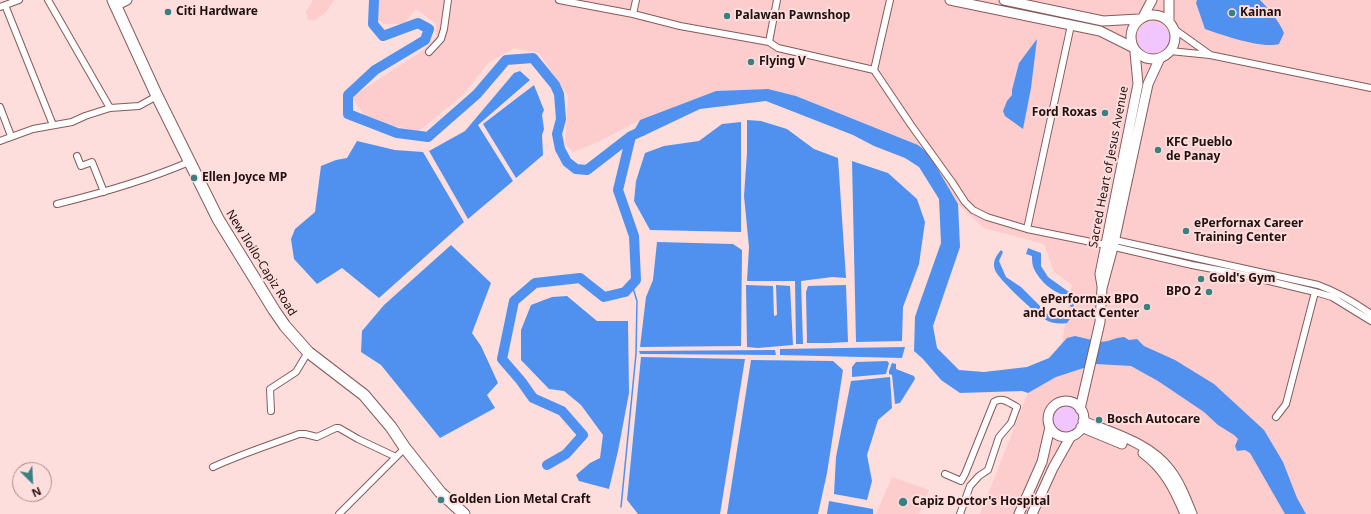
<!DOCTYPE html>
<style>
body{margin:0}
#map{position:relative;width:1371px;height:514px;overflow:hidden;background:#fededd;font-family:"Noto Sans",sans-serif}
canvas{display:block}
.north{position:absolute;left:12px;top:462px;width:40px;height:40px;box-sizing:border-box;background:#fededd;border:1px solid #a68c8b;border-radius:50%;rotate:156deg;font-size:11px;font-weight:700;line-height:16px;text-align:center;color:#211010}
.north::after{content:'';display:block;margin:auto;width:14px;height:18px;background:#388183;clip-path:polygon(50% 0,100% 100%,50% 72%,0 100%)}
</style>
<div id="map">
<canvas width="1371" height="514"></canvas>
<div class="north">N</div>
</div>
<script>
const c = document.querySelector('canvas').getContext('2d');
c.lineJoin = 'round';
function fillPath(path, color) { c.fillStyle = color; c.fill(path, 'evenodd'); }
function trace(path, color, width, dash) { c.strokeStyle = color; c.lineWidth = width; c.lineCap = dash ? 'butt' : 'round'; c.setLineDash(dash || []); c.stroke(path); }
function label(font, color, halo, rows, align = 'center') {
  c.font = font + ' "Noto Sans",sans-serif'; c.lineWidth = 4; c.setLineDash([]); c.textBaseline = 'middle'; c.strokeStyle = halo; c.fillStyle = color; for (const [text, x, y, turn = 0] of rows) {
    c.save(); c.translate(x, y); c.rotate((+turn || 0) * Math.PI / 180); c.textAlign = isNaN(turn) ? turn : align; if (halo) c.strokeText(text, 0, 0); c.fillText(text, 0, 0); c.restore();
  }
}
fillPath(new Path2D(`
 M313,0h21l-8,12 -11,8h-7l-2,-8z
 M369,0h1002v514h-391l48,-121 28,-16 16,-92 -18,-13 -10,-28 -60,-16 -26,-24 -29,-50 -11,-9 -122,-49 -28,-7 -52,2 -76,29 -44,23 -23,9 -8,-8 3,-48 -29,-43 -25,-5 -26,15 -24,31 -45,37 -40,-8 -13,-5 -14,-21 70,-46 14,-14v-13l-20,-15 -12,15h-20l-14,-11z
 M892,477l37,13 -10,24h-43z`), '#fdcccc');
fillPath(new Path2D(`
 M1137 38a16 16 0 1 1 32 0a16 16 0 1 1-32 0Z
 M1053 419a13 13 0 1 1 26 0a13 13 0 1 1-26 0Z`), '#f1c5fe');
fillPath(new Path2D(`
 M1197,0h63c9,9 19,21 24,33l-5,11c-18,5 -56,-9 -74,-15l-9,-26z
 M1037,39l-6,49 -8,41 -18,-13 -2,-5 4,-10 5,-6v-5l7,-27z
 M520,71l10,9 -52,45 35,56 -45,38 -39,-68 36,-20 49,-58z
 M534,85l10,25 -2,5 2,14 -2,6 1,20 -27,23 -33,-54z
 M768,89l28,7 122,49 11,9 29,50 2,43 -27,79 4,22 22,22 25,2 43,-5 22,-9 18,-20 8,-2 25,6 8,-1 9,-3 7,-1 5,3 8,-1 7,7 31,14 39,24 50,46 19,32 14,36 9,16h-21l-35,-61 -5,-3 -8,1 -2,-5 3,-7 -4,-4 -16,-10 -14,-13 -46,-31 -27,-15 -35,-2 -40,13 -28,16 -6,-2 -62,2 -19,-13 -18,-21 -9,-8 1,-34 4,-12 22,-62 -2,-44 -20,-32 -14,-9 -31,-12 -21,-11 -87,-34 -66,8 -57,27h-12l9,-16 76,-29z
 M747,120l14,1 26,8 27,20 24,9 8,120 -14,-1 -31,4 2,63h-7l-1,-63h-48l2,-34 -5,-51 3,-43z
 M741,122v110l-91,-2 -16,-29 2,-20 9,-28 19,-7 35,-5 23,-17z
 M357,141l38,9 28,2 41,70 -85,76 -37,-30 -25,16 -23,-25 -3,-20 4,-10 20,-17 6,-46 15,-6 11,-2z
 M852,161l36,12 29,26 8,23 -6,42 -16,43 -1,34 -46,1z
 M657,242l76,2 9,6 -1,96 -101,1 6,-50 7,-17z
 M451,245l40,38 -19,50 9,13 17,37 -11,12 8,13 -55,30 -59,-73 -20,-13 1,-21 22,-26z
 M1028,248l13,5v13l7,11 21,15 3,4 2,11h-3l-7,-12c-12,-3 -24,-14 -30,-26 -2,-4 -2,-9 -2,-13l-6,-2z
 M1001,250l2,2 -4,9 7,16 15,10 19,19v2l3,5 29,3 -5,7c-7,1 -14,1 -21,-3 -9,-5 -48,-41 -51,-50 -3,-8 1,-14 6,-20z
 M746,285l27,1 1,30 3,-1 -1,-30 14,1 3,59 -35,3 -11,-1z
 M846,285l2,57 -19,1h-22l-1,-51 2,-6z
 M567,296l30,25h31l1,72 -11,58 -9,38 -30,-8 -3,-6 14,-12 10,-5 3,-23 -22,-30 -17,-14 -15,-2 -28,-29v-30l10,-25 21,-8z
 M905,347l-3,11 -122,-3v-6z
 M775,350l1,5 -136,-1 -1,-3z
 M641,357l104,2 -25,155h-82l-11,-14z
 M751,360l82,1 10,9 -16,103 -9,41h-91z
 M887,361l2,2 -3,11 -34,3v-10l4,-5z
 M892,363l4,1v5l18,7 1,3 -15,24 -5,1 -3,-29 -3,-1v-3z
 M890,377l2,31 -14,12 -11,35 5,26 -5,19 -33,-6 2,-37 15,-76z
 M829,501l44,8v5h-46z`), '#5091ef');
trace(new Path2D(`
 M621,507l15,-153 1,-53 -5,-16`), '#5091ef', 1.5);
trace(new Path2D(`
 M374,0l-1,24 10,12 35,-13 11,6 -4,11 -50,30 -27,25v19l49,19 31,4 49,-43 29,-34 27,-2 22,27 4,9 2,25 -4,15 3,15 7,13 9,7 11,1 44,-34 11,-5
 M547,465l19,-11 17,-19 -21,-24 -29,-13 -12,-17 -19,-22 12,-58 21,-18 45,-5 24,19 21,-5 11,-12 -2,-44 -16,-46 13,-54`), '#5091ef', 10);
const street = new Path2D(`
 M48,0l62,108
 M559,0l74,14 47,12 89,16 9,6 96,22
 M890,0l-16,70 37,55 41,57 13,20 8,8 14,7 40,12 79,16 86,20 52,10 71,17 17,5 39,24
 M5,5l48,120
 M0,7l19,-7
 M633,14l3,-14
 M1174,29l35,25
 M769,42l8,-42
 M1170,51l40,4 161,33
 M429,52l12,-13 3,-10 4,-29
 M0,107l11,29
 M0,141l33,-12 39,-7 13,-6 25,-8 29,-2 18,-10
 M77,156l4,10 11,-4 12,30
 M57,204c45,-11 90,-24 132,-42
 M1027,229l44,-204
 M1115,240l203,45c20,7 36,17 53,29
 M271,411l-1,-22 26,-17 12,-20
 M1276,417l10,-13 29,-112
 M213,467c28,-13 57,-22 86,-33h6l12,3 19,-9h3l19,11 38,18
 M945,474l16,7 4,-7 29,-72c8,-6 15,1 23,5l-6,16 -12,14 -11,33 -9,6 -9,10 -10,28
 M339,514l66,-66`);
const secondary = new Path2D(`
 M950,0l150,31 32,16
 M1004,0l99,21 36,-2
 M115,6l12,-6
 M1131 37a22 22 0 1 1 44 0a22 22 0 1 1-44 0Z
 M1143,17l9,-17
 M1169,21v-21
 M1102,286l-2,-12 38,-190 -3,-32
 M1048 419a18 18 0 1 1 36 0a18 18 0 1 1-36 0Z
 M1080,409l20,-87 2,-34 11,-41 35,-163 12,-26
 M1083,421c30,12 67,22 87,49 10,13 16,29 22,44
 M1081,427l41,17
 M1143,453c22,16 32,37 42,61
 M1019,514l23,-52 8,-35
 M1032,514l21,-46 18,-32`);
const highway = new Path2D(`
 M113,0l44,96 61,123 56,91 11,16 23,26 56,43 27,32 14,21 35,44 24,22`);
trace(street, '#865a5a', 8);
trace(secondary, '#865a5a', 11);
trace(highway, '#865a5a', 13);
trace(street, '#fff', 6);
trace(secondary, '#fff', 9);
trace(highway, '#fff', 11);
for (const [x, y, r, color] of [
 [168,12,4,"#388183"],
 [1232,13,4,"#388183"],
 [727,16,4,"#388183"],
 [751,62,4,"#388183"],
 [1105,113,4,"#388183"],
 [1158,150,4,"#388183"],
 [194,178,4,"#388183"],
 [1186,231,4,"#388183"],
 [1201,279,4,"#388183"],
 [1209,292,4,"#388183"],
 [1147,307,4,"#388183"],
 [1099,420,4,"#388183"],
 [441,500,4,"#388183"],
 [903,502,5,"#388183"]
]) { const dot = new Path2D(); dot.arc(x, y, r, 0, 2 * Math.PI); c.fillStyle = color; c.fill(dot); trace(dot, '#fededd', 1.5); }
label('bold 12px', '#211010', '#fededd', [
 ["Citi Hardware",176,12],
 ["Kainan",1240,13],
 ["Palawan Pawnshop",735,16],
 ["Flying V",759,62],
 ["Ford Roxas",1097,113,"right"],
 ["KFC Pueblo",1166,143],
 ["de Panay",1166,157],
 ["Ellen Joyce MP",202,178],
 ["ePerfornax Career",1194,224],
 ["Training Center",1194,238],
 ["Gold's Gym",1209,279],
 ["BPO 2",1201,292,"right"],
 ["ePerformax BPO",1139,300,"right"],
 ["and Contact Center",1139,314,"right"],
 ["Bosch Autocare",1107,420],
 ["Golden Lion Metal Craft",449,500],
 ["Capiz Doctor's Hospital",912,502]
], 'left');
label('12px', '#211010', '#fededd', [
 ["Sacred Heart of Jesus Avenue",1109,167,-79],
 ["New Iloilo-Capiz Road",261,263,58]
]);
</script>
